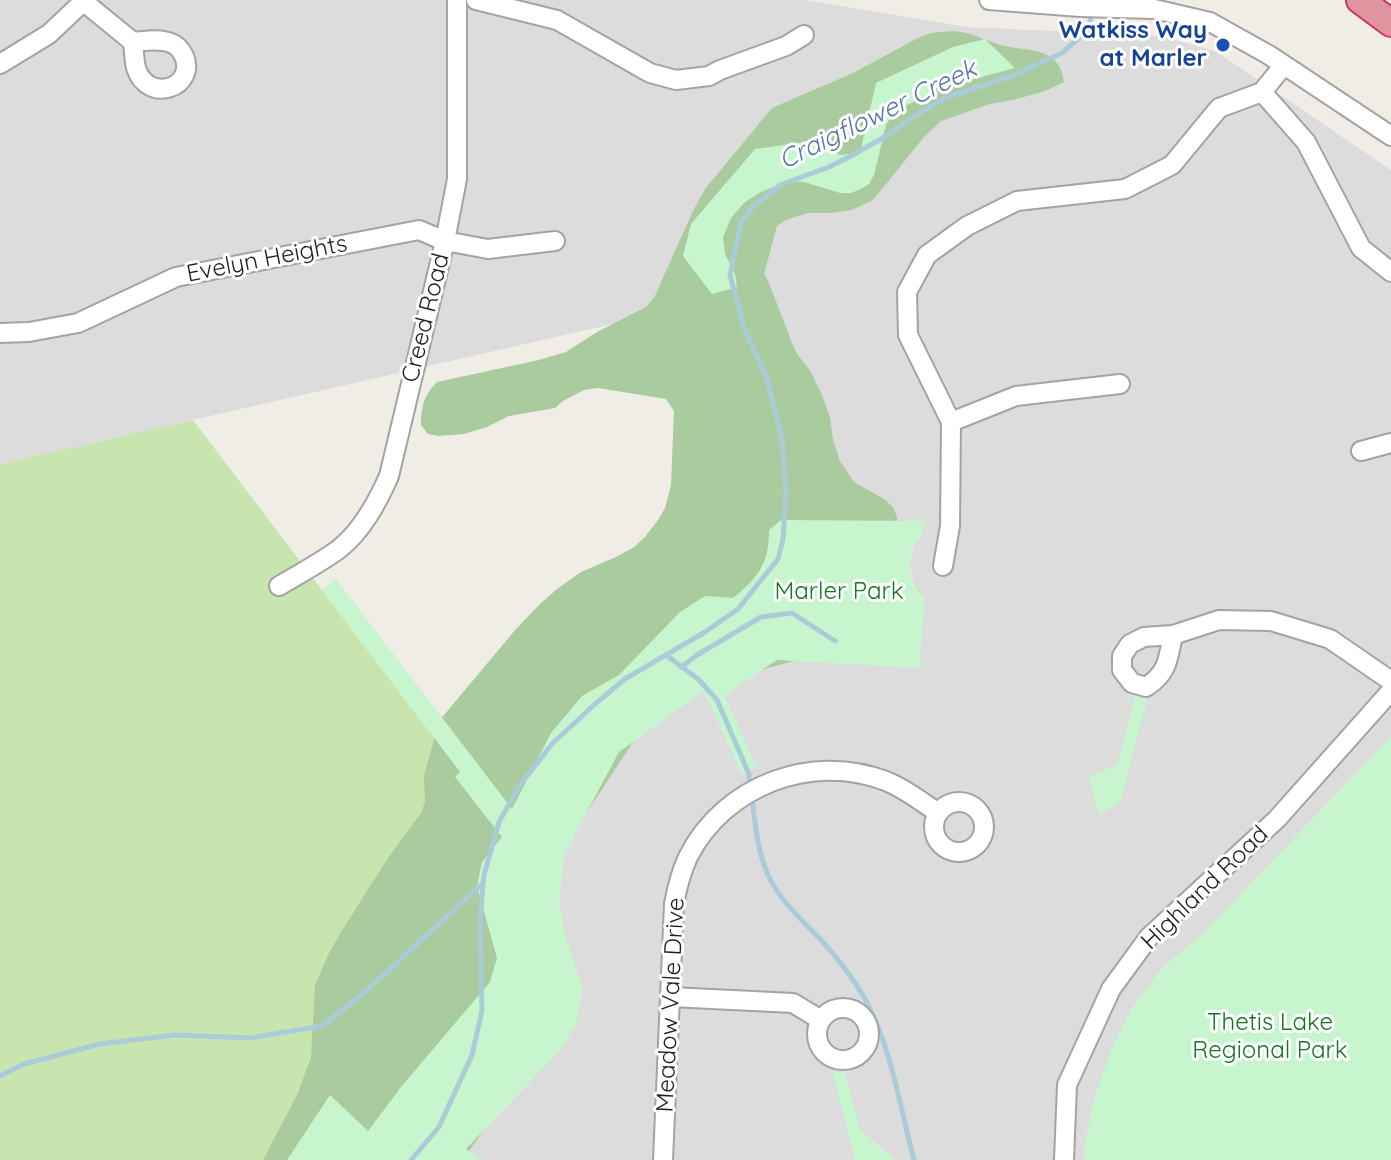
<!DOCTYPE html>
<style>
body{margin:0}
canvas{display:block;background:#efede6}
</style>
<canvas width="1391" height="1160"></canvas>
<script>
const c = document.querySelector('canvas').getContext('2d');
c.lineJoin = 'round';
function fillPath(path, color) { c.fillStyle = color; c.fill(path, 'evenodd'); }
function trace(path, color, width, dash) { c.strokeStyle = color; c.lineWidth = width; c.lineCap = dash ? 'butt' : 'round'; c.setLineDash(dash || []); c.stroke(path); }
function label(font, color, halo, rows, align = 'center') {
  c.font = font + ' Quicksand,sans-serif'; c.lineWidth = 6; c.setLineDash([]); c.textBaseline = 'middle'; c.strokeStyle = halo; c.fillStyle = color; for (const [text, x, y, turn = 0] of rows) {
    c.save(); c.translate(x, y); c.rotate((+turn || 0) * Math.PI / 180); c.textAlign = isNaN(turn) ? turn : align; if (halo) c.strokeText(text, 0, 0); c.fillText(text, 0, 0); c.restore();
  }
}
fillPath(new Path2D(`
 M0,0h805l162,27 194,9 56,16 174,118v567l-189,198 -41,34 -76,191h-602l-17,-11 95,-100 3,-118 -5,-32 5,-44 55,-103 85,-62 38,84 14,-7 -32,-72 53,-35 144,-63 -8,-14 -4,-20 6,-19 7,-9 -138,-15 -49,-224 -735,168z`), '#dddcdc');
fillPath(new Path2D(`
 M193,420l267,352 -173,388h-287v-696z`), '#c8e5b0');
fillPath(new Path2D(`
 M954,31c15,1 29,8 43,13 27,9 62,-1 67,38l-19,9 -32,9 -23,4 -49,17 -17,16 -51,63 -21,10 -21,3h-23l-22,7 -9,6 -13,48 5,9 23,60 5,11 14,18 11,23 8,22 3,23 7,21 14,21 30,17 9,8 4,10v11l-74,125 -96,26 -23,11 -69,49 -69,105 -10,43 5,32 12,43 -12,55 -98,143h-200l34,-65 14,-37 4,-73 14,-32 12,-21 47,-74 33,-45 4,-11 -1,-26 15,-55 77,-92 24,-25 17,-15 24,-17 35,-15 18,-10 11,-10 13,-17 7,-12 6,-23 3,-74 -8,-12 -68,-11 -14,2 -21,11 -8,7 -46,8 -22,11 -23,7 -26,2 -10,-2 -7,-9c0,-18 3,-30 16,-43l102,-22 27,-8 31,-20 49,-25 8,-9 39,-87 12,-22 67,-81 81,-35 65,-35 12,-5z`), '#a9cb9e');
fillPath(new Path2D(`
 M985,39l30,29 -52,14 -23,3 -11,9 -34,17 -9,14 -12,50 -5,9 -8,5 -10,4h-11l-36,-11 -17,-1 -28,12 -15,10 -13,15 -8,19 2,17 10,20 2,13 -25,7 -29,-38 8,-32 64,-75 65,-9 19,15 21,-2 16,-70 77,-36z
 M781,520l145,1c-6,20 -22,33 -15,56 2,9 6,16 14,21l-6,70 -142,-8 -53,35 32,72 -14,7 -38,-83 -85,61 -55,103 -5,44 5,32 19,57 -7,36 -15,25 -95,100 17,11h-196l43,-65 38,36 33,-44 89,-105 7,-24 -20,-72 5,-24 20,-25 -47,-60 5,-5 -138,-182 14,-11 176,230 39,-76 31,-37 37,-21 61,-63 25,-16 28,2c26,-21 36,-35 36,-68z
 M1135,696l13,1 -28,106 -21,11 -10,-37 28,-12z
 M1391,737v423h-306l-1,-14 11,-50 16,-46 21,-42 29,-39 41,-34z
 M832,1071l13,2 15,56 35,31h-40z`), '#c7f5cd');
trace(new Path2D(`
 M666,655l32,24 19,21 32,74 1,13
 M681,667l16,-12 64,-38 31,-4 43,28
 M752,797c3,27 5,52 16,78 12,26 35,46 54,66 16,18 33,39 44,60 26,49 34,106 48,159
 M0,1076l24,-12 76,-20 75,-9 75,3 72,-12 43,-34 117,-108
 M411,1160l28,-33 33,-72 10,-44 -2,-91 4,-45 15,-53 21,-37 32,-41 43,-40 30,-25 80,-47 33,-23 40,-50 5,-20 3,-47 -4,-53 -15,-61 -23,-50 -14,-53 11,-53 13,-16 26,-21 49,-18 22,-11 30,-17 32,-22 32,-19 67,-22 50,-23 25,-22 6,-19`), '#aaccd9', 5);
const minor = new Path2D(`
 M476,0l81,20 93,53 26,7 33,-4 11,-6 66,-24 18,-11
 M989,0l91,7 74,2 56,13 59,33 122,81
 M84,2l49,40c1,8 1,18 3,26 12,37 61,19 48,-12 -3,-6 -7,-11 -13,-13 -12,-5 -26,-2 -38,-1
 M0,64l49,-30 36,-34
 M1262,92l44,50 55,106 30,24
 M0,333l29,-1 49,-9 98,-46 243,-47 26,11 43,8 67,-8
 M951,422l65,-26 104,-12
 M1361,451l30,-8
 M943,566l7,-40 1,-104 -43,-87 -1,-43 20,-37 40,-29 50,-25 108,-12 47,-24 47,-57 43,-16 22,-27
 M279,586c20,-12 41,-23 60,-37 23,-18 38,-46 50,-73l56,-235 12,-62v-179
 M1173,635c-5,24 -5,38 -27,52l-14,-4 -10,-13v-14l8,-12 14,-7 29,-2 46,-15 52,1 59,18 61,42
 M934 827a25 25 0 1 1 50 0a25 25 0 1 1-50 0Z
 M671,997l122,6 28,17
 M817 1034a26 26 0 1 1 52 0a26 26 0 1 1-52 0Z
 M663,1160l11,-256c3,-16 7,-32 14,-47 36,-71 123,-105 198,-76 19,8 35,20 52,32
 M1064,1160l3,-75 44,-96 38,-52 128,-118 114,-128`);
const highway = new Path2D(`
 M1360,0l31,23`);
trace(minor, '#a3a3a3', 22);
trace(highway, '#ce3361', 30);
trace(minor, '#fff', 18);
trace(highway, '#e0949f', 26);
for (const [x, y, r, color] of [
 [1223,45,8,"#1a4fb4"]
]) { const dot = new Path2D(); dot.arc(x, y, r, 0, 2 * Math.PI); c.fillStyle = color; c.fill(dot); trace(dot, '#fff', 3); }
label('bold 24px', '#164399', '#fff', [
 ["Watkiss Way",1207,31],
 ["at Marler",1207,59]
], 'right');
label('24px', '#1f1f1f', '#fff', [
 ["Evelyn Heights",267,259,-11],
 ["Creed Road",426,318,-76],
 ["Highland Road",1205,888,-44],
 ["Meadow Vale Drive",671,1005,-87]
]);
label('24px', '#147621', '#fff', [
 ["Marler Park",839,592],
 ["Thetis Lake",1270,1023],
 ["Regional Park",1270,1051]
]);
label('italic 26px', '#5279a8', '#fff', [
 ["Craigflower Creek",878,115,-26]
]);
</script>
